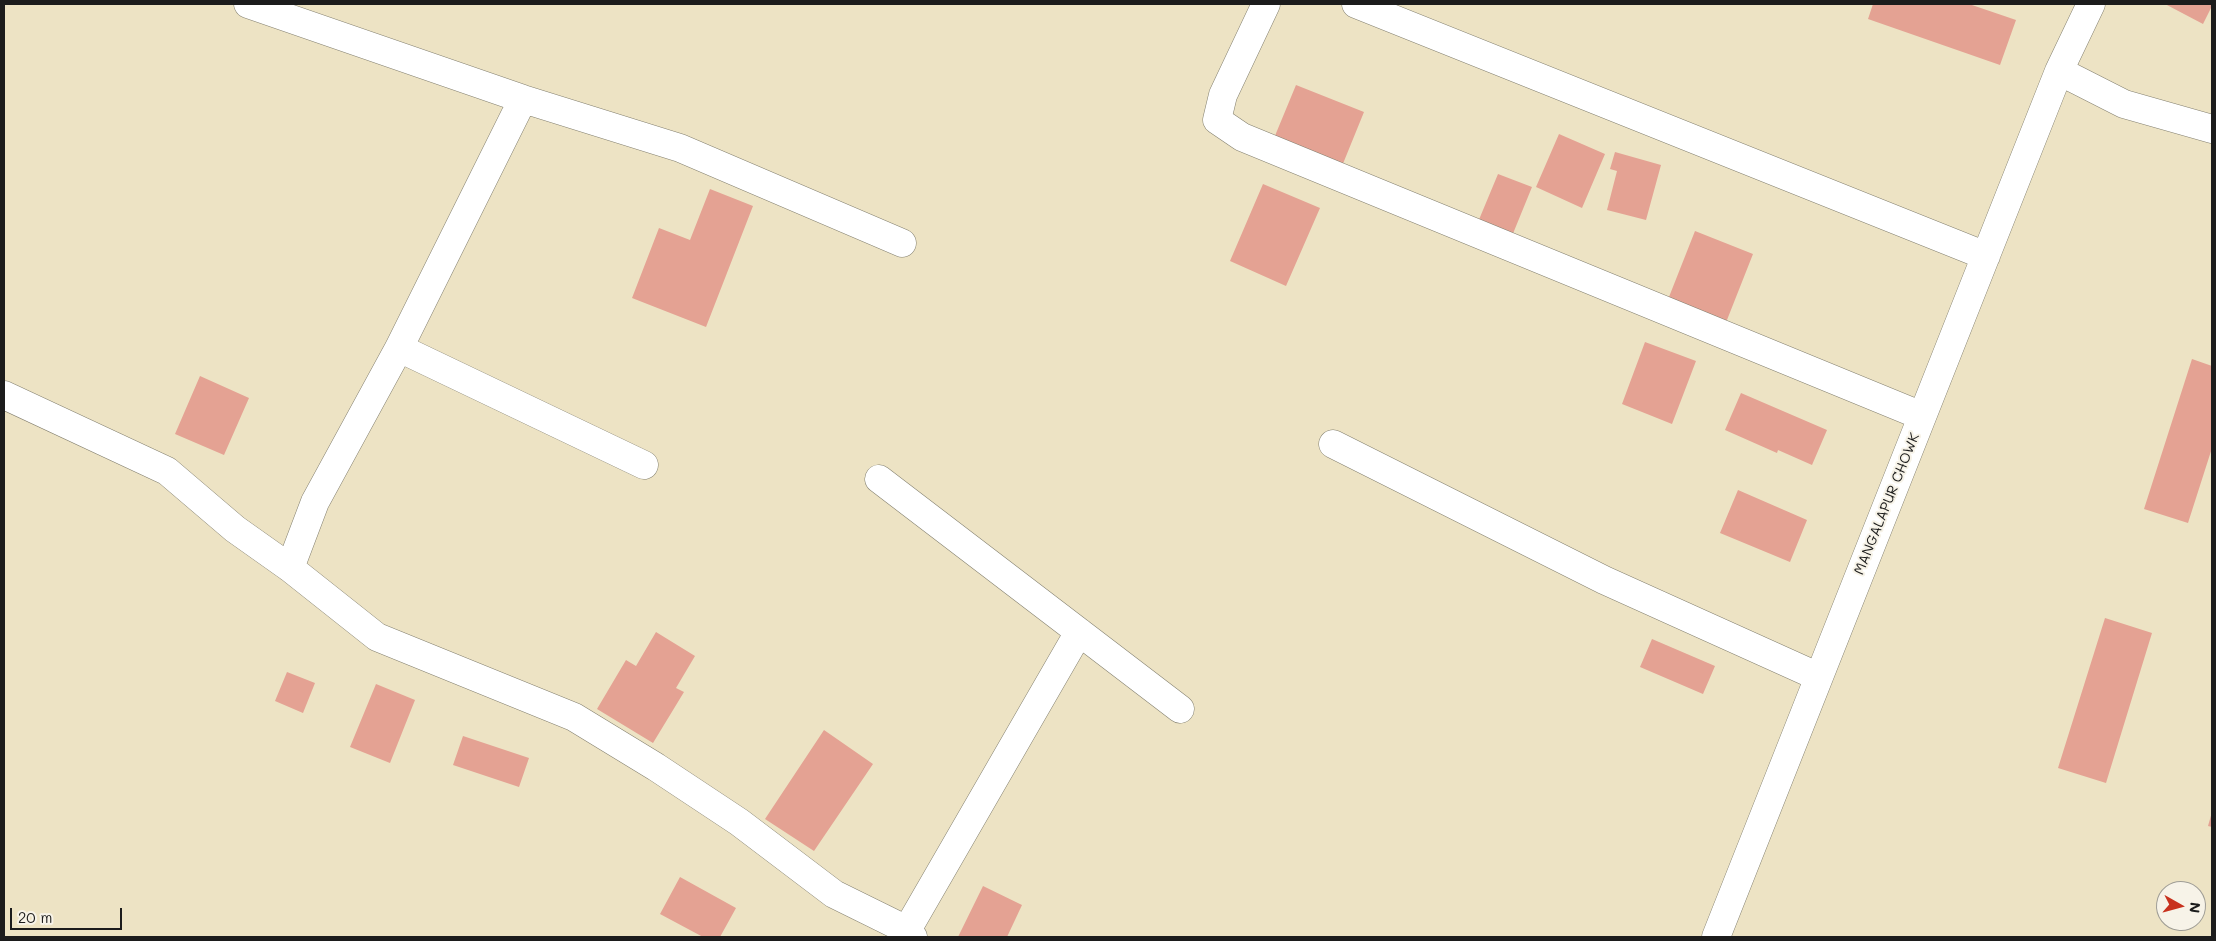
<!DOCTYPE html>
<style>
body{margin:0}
#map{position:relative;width:2216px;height:941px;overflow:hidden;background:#ede3c4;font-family:Mali,sans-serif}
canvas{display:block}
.frame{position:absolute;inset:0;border:5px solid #1c1c1c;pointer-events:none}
.north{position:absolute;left:2156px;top:881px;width:50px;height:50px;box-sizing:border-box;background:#f7f3e8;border:1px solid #9f9d96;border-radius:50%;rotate:97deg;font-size:14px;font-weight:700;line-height:20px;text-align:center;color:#1c1c1c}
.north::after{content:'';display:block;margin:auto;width:18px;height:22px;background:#c8321e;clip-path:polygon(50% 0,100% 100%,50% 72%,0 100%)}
.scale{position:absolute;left:10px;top:908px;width:112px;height:22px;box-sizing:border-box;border:2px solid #1c1c1c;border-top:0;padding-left:6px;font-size:15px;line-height:18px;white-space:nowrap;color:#1c1c1c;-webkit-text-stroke:4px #f7f3e8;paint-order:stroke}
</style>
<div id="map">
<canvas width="2216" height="941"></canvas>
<div class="frame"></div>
<div class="north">N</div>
<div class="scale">20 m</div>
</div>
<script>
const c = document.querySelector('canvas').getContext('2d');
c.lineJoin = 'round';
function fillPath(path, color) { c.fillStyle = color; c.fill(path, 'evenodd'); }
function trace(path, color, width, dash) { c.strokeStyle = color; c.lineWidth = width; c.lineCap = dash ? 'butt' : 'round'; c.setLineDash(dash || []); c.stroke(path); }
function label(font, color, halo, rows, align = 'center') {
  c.font = font + ' Mali,sans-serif'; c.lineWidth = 4; c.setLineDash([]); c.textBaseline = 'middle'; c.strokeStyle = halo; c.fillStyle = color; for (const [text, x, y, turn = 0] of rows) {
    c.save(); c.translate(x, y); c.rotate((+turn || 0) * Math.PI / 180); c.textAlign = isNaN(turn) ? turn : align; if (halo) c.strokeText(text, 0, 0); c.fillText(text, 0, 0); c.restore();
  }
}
fillPath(new Path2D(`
 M1873,4h96l47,16 -16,45 -132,-46z
 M2165,4h47v2l-9,18z
 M1296,85l68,27 -24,59 -68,-28z
 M1559,134l46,20 -23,54 -46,-21z
 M1615,152l46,13 -15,55 -39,-10 10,-39 -7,-2z
 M1498,174l34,13 -20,49 -34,-14z
 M1263,184l57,24 -34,78 -56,-25z
 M710,189l43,17 -47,121 -74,-29 27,-70 31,12z
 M1695,231l58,23 -28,71 -58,-23z
 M1645,342l51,19 -24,63 -50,-20z
 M2192,359l20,7v82l-24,75 -44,-14z
 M200,376l49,22 -25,57 -49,-21z
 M1741,393l86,37 -15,35 -34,-15 -1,3 -52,-23z
 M1738,490l69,30 -17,42 -70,-29z
 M2105,618l47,15 -46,150 -48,-15z
 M656,632l39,24 -19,32 8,4 -31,51 -56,-34 29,-49 10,6z
 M1652,639l63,27 -12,28 -63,-27z
 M287,672l28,11 -12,30 -28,-12z
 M376,684l39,16 -25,63 -40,-16z
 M824,730l49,34 -59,87 -49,-32z
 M463,736l66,22 -10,29 -66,-22z
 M2212,812v15l-4,-1z
 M680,877l56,31 -16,29h-17l-43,-23z
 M983,886l39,19 -15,32h-49z`), '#e4a293');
const minor = new Path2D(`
 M248,4l275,95 157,49 222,95
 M1266,4l-43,91 -6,25 25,17 680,279
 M1356,4l630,252
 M2059,71l65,33 88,25
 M399,348l245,117
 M4,395l163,76 68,58 55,39 87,69 197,80 82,50 83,55 95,72 73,36 6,7
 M1333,444l271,136 215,97
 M879,479l301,230
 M290,568l25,-66 84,-154 124,-249
 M907,930l172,-298
 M1716,937l343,-866 32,-67`);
trace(minor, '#848070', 29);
trace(minor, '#fff', 28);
label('14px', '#1c1c1c', '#f7f3e8', [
 ["MANGALAPUR CHOWK",1887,504,-68]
]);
</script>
